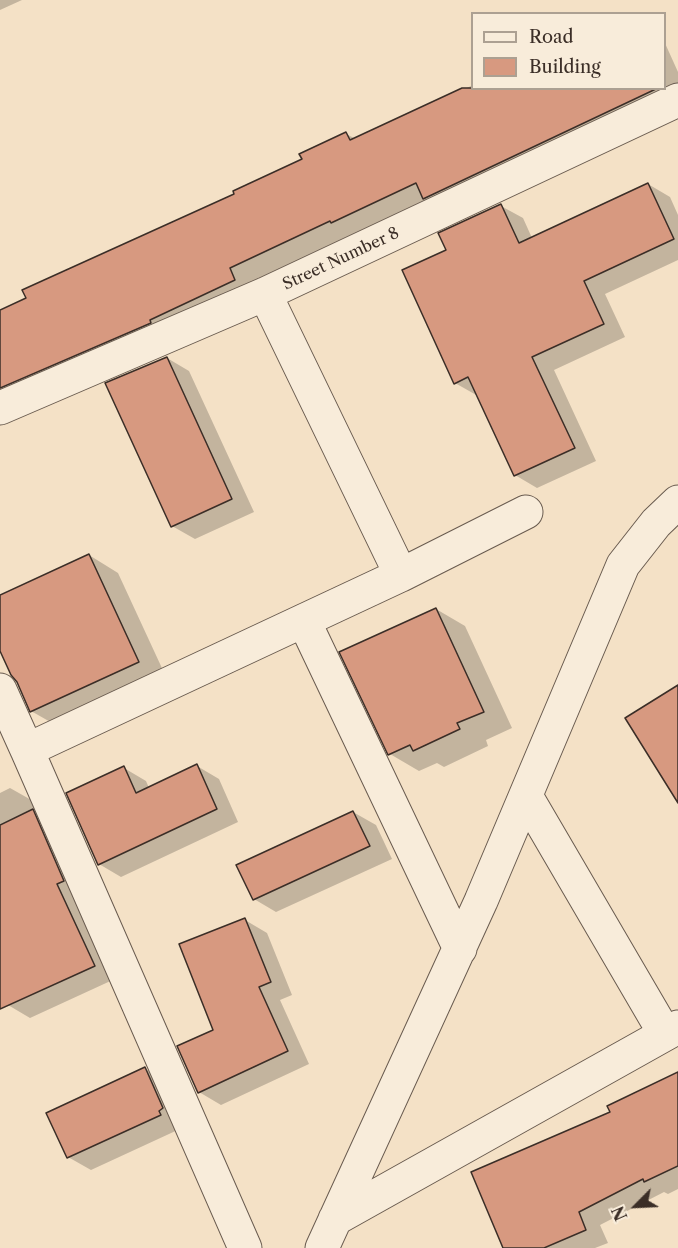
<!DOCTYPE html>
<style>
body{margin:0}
#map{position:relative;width:678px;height:1248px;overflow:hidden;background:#f4e1c6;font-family:"Libre Caslon Text",serif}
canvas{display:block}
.legend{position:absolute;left:471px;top:12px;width:195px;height:78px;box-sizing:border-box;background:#f8ecda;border:2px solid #aca092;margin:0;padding:8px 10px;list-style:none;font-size:18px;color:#3b2e27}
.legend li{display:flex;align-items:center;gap:12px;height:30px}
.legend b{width:30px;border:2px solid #aca092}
.north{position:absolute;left:606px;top:1176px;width:60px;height:60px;-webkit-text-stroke:4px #f8ecda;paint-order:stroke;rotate:246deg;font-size:16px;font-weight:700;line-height:24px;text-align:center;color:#3b2e27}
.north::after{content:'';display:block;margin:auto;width:21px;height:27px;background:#3b2e27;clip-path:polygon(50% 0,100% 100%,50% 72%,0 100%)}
</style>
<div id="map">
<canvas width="678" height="1248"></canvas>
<ul class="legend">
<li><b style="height:8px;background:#f8ecda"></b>Road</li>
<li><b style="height:16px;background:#d79980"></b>Building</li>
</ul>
<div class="north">N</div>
</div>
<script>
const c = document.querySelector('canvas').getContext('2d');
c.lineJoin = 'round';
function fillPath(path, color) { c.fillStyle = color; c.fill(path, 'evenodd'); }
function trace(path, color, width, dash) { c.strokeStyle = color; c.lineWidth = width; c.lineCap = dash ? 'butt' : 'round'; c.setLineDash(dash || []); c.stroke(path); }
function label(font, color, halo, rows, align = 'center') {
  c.font = font + ' "Libre Caslon Text",serif'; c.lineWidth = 5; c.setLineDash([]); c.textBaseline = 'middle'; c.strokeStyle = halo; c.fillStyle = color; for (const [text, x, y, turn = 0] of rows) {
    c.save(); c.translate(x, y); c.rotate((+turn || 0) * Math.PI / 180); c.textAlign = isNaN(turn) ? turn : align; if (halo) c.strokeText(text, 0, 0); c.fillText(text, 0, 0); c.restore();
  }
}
fillPath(new Path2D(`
 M0,0h22l-22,10z
 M664,41l14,31v32l-678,315v-108l304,-151 42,-26 10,5 115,-53 1,2h192z
 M648,184l22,13 8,18v45l-73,34 20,43 -71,33 42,91 -59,27 -22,-13 -37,-79 -23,-13 -7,-132 53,-45 22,12 9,20z
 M167,358l22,13 65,141 -59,27 -23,-13z
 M89,555l29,18 49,106 -106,49 -30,-17 -31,-63v-52z
 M436,609l29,17 47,102 -26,12 2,6 -44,21 -7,-4 -18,8 -29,-17z
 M197,766l22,13 19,43 -117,55 -22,-13 25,-96 22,13 3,7z
 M10,788l23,13 84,177 -87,40 -22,-13 -8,-18v-194z
 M353,812l23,13 16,34 -116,53 -22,-13z
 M245,920l22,13 25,62 -12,5 29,64 -88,41 -22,-13z
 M145,1069l23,13 14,46 -91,42 -23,-13z
 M678,1072v117l-10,5 -4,-2 -64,33 8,18 -13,5h-91l108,-136z`), '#0003');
const building = new Path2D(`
 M462,88h196l-235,111 -7,-16 -85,40 -1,-2 -100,47 5,12 -85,40 1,3 -151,65v-78l26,-12 -4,-8 212,-96 -1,-3 69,-32 -3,-5 47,-22 4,8z
 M648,183l26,56 -90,42 20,43 -72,33 43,91 -61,28 -46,-99 -14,7 -52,-114 44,-20 -8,-17 63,-29 18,39z
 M167,357l65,142 -61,28 -66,-144z
 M89,554l50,108 -109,50 -13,-30 -6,-7 -11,-24v-56z
 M436,608l48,104 -27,11 3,6 -47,22 -3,-6 -22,10 -49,-103z
 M678,685v118l-53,-85z
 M197,764l20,45 -119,56 -32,-72 58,-27 12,27z
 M33,809l31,72 -7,3 38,82 -95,43v-184z
 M353,811l17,35 -117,54 -17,-35z
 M245,918l26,64 -12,5 29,64 -90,42 -21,-47 36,-16 -34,-86z
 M145,1067l18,41 -4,3 2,4 -94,43 -21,-45z
 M678,1072v94l-34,16 -1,-3 -64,33 7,18 -42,18h-41l-32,-76 139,-60 -3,-6z`);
fillPath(building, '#d79980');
trace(building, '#3b2e27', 1.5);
const minor = new Path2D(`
 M0,408l265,-114 413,-194
 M401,575l125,-63
 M304,621l156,328
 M0,690l27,60
 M526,796l139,238
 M335,1219l343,-192
 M245,1248l-218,-498 374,-175 -136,-281
 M322,1248l159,-347 142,-336 33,-42 22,-21`);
trace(minor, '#695b4f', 35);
trace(minor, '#f8ecda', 33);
label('16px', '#3b2e27', '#f8ecda', [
 ["Street Number 8",341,259,-25]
]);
</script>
